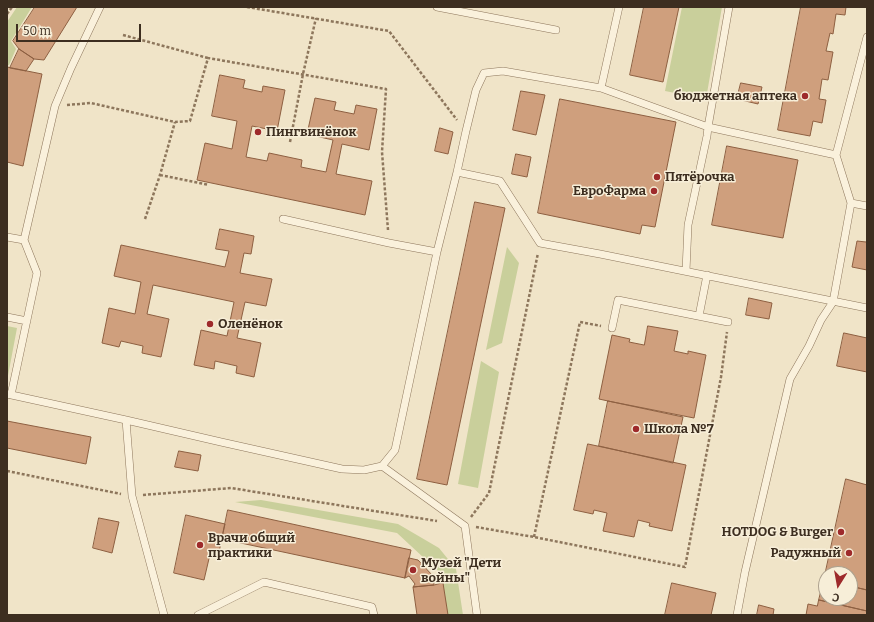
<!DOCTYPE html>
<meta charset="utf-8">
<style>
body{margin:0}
#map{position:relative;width:874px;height:622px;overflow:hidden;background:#f0e4c8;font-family:Bitter,serif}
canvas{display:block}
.frame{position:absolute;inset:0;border:8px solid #3d2e20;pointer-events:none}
.north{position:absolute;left:818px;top:566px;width:40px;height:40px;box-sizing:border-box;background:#f7eed8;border:1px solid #ada18e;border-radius:50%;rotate:191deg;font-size:11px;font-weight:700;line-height:16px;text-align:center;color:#3d2e20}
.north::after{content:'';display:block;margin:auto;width:14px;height:18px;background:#9e2a2b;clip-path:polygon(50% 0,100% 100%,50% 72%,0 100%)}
.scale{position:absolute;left:16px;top:24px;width:125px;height:18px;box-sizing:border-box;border:2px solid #3d2e20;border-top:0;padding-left:5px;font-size:12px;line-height:14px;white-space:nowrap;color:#3d2e20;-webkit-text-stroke:3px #f7eed8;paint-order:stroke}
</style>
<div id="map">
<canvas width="874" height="622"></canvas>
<div class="frame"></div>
<div class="north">С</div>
<div class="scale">50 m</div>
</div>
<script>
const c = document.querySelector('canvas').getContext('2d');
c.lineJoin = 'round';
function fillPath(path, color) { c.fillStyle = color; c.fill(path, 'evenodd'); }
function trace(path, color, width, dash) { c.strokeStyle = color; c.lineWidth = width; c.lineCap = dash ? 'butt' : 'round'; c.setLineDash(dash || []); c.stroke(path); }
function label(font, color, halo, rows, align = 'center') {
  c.font = font + ' Bitter,serif'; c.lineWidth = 3; c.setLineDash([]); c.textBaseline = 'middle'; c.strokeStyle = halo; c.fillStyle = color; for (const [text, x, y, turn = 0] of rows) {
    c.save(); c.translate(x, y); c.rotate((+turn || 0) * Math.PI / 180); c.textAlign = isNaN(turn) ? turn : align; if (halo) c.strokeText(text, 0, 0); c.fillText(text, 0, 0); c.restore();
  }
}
fillPath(new Path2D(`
 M17,7h15l-21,34 5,8 -7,16h-2v-43z
 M682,7h40l-16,92 -41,-8z
 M507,247l12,16 -17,80 -16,7z
 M7,326l10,2 -10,53z
 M481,361l18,11 -21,116 -20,-4z
 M261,500l137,24 41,24 17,21 7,46h-16l-9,-44 -41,-38 -162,-31z`), '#c9cf9b');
const building = new Path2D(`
 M35,7h42l-33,53 -10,-1 -15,-10 -6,-8z
 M644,7h35l-16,75 -33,-7z
 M801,7h45l-1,8 -9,-1 -3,20 -3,-1 -4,18 7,1 -5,28 -6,-1 -3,20 7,1 -4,23 -9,-2 -3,15 -32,-6z
 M19,49l15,10 -8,12 -16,-3z
 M7,67l35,7 -19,92 -16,-4z
 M220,75l25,5 -2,8 19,4 1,-6 22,4 -8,41 -25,-5 -6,31 21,4 2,-8 33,7 -1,7 25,5 7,-32 -26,-6 8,-36 21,4 -2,8 20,4 2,-9 21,4 -8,41 -27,-6 -6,30 36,7 -7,34 -168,-35 8,-37 27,6 5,-28 -25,-5z
 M741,83l21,4 -4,17 -21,-5z
 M521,91l24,4 -9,40 -23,-5z
 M560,99l116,23 -21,105 -13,-2 -2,9 -102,-21z
 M440,128l13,4 -5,22 -13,-3z
 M727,146l71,14 -15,78 -71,-13z
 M516,154l15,3 -4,20 -15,-3z
 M475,202l30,6 -58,277 -30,-6z
 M220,229l34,7 -3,18 -7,-1 -4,20 32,6 -6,27 -21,-4 -8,36 24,5 -7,34 -18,-4 1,-7 -22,-5 -1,8 -20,-4 7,-35 26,6 7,-34 -81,-17 -6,29 22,5 -8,38 -19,-4 1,-7 -22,-5 -2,6 -17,-4 7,-35 26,6 6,-32 -27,-6 7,-31 104,22 4,-16 -13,-2z
 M867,238v32l-15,-3 5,-26 9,1z
 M749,298l23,5 -3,16 -23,-4z
 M648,326l30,5 -4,20 14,3v-3l18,4 -12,63 -86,-17 -9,-2 13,-64 18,4 -1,3 15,3z
 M844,333l23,5v34l-30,-6z
 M608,401l75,16 -10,46 -74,-17z
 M7,421l84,16 -5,27 -79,-16z
 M588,444l98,21 -14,66 -23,-5 1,-3 -12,-3 -4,17 -31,-6 4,-18 -13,-3 -1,4 -19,-4z
 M179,451l22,4 -3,16 -23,-4z
 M846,479l21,6v105l-17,-4v-12h-24v7l-2,-1z
 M228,510l183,40 -6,28 -183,-39z
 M186,515l39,9 -6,28 -8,-2 -7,30 -30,-7z
 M99,518l20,4 -7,31 -19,-5z
 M409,558l9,2 15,16 1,9 -21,2 2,-3 -6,-8 -4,2z
 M824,580l2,1v17h24v-12l17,4v21l-48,-11z
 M443,583l5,32h-31l-4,-28 21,-2z
 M672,583l44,10 -5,22h-46z
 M819,600l48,11v4h-61l2,-11 9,2z
 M759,605l15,4 -1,6h-16z`);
fillPath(building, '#cf9f7d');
trace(building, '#8d5f41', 1);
const lane = new Path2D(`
 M437,7l119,23
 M601,88l18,-81
 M836,155l31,-118
 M457,172l43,9 40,62 60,11 267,54
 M851,203l16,3
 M283,219l106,24 48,9
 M7,237l17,3
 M686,271l2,-46 19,-89 1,-9 21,-120
 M699,316l8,-41
 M7,317l20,4
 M612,328l6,-28 110,22
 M7,394l119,26 95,22 121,27 22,1 18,-4 13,-16 42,-198 20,-80 9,-41 10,-41 8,-17 19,-2 98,17 107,39 128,28 15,48 -18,99 -12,18 -12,26 -19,33 -45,193 -8,43
 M11,395l26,-122 -13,-33 31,-134 16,-38 29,-61
 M126,420l6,76 32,119
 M382,466l83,60 12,89
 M198,615l66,-33 108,25 2,8`);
trace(lane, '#8d765c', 8);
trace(new Path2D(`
 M247,7l142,24 68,89
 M7,14l5,-7
 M123,35l85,23
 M67,105l24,-2 84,19 15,-1 18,-63 178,31 -4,63 6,78
 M290,142l13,-68 13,-56
 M160,175l49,10
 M145,219l15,-44 15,-53
 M7,471l114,23
 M143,495l88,-7 206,33
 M471,517l18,-24 49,-240
 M476,527l58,10 151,30 36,-190 6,-45
 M534,537l46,-215 21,4`), '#8d765c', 2.5, [3, 2]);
trace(lane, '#faf1dc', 7);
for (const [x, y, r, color] of [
 [805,96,4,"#9e2a2b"],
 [258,132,4,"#9e2a2b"],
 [657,177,4,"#9e2a2b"],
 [654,191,4,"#9e2a2b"],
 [210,324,4,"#9e2a2b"],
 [636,429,4,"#9e2a2b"],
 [841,532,4,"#9e2a2b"],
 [200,545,4,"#9e2a2b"],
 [849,553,4,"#9e2a2b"],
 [413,570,4,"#9e2a2b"]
]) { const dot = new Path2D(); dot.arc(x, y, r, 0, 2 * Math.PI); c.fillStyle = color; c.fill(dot); trace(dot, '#f7eed8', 1.5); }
label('bold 13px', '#3d2e20', '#f7eed8', [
 ["бюджетная аптека",797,96,"right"],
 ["Пингвинёнок",266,132],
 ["Пятёрочка",665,177],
 ["ЕвроФарма",646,191,"right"],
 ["Оленёнок",218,324],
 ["Школа №7",644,429],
 ["HOTDOG & Burger",833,532,"right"],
 ["Врачи общий",208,538],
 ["практики",208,553],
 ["Радужный",841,553,"right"],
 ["Музей \"Дети",421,563],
 ["войны\"",421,578]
], 'left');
</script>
